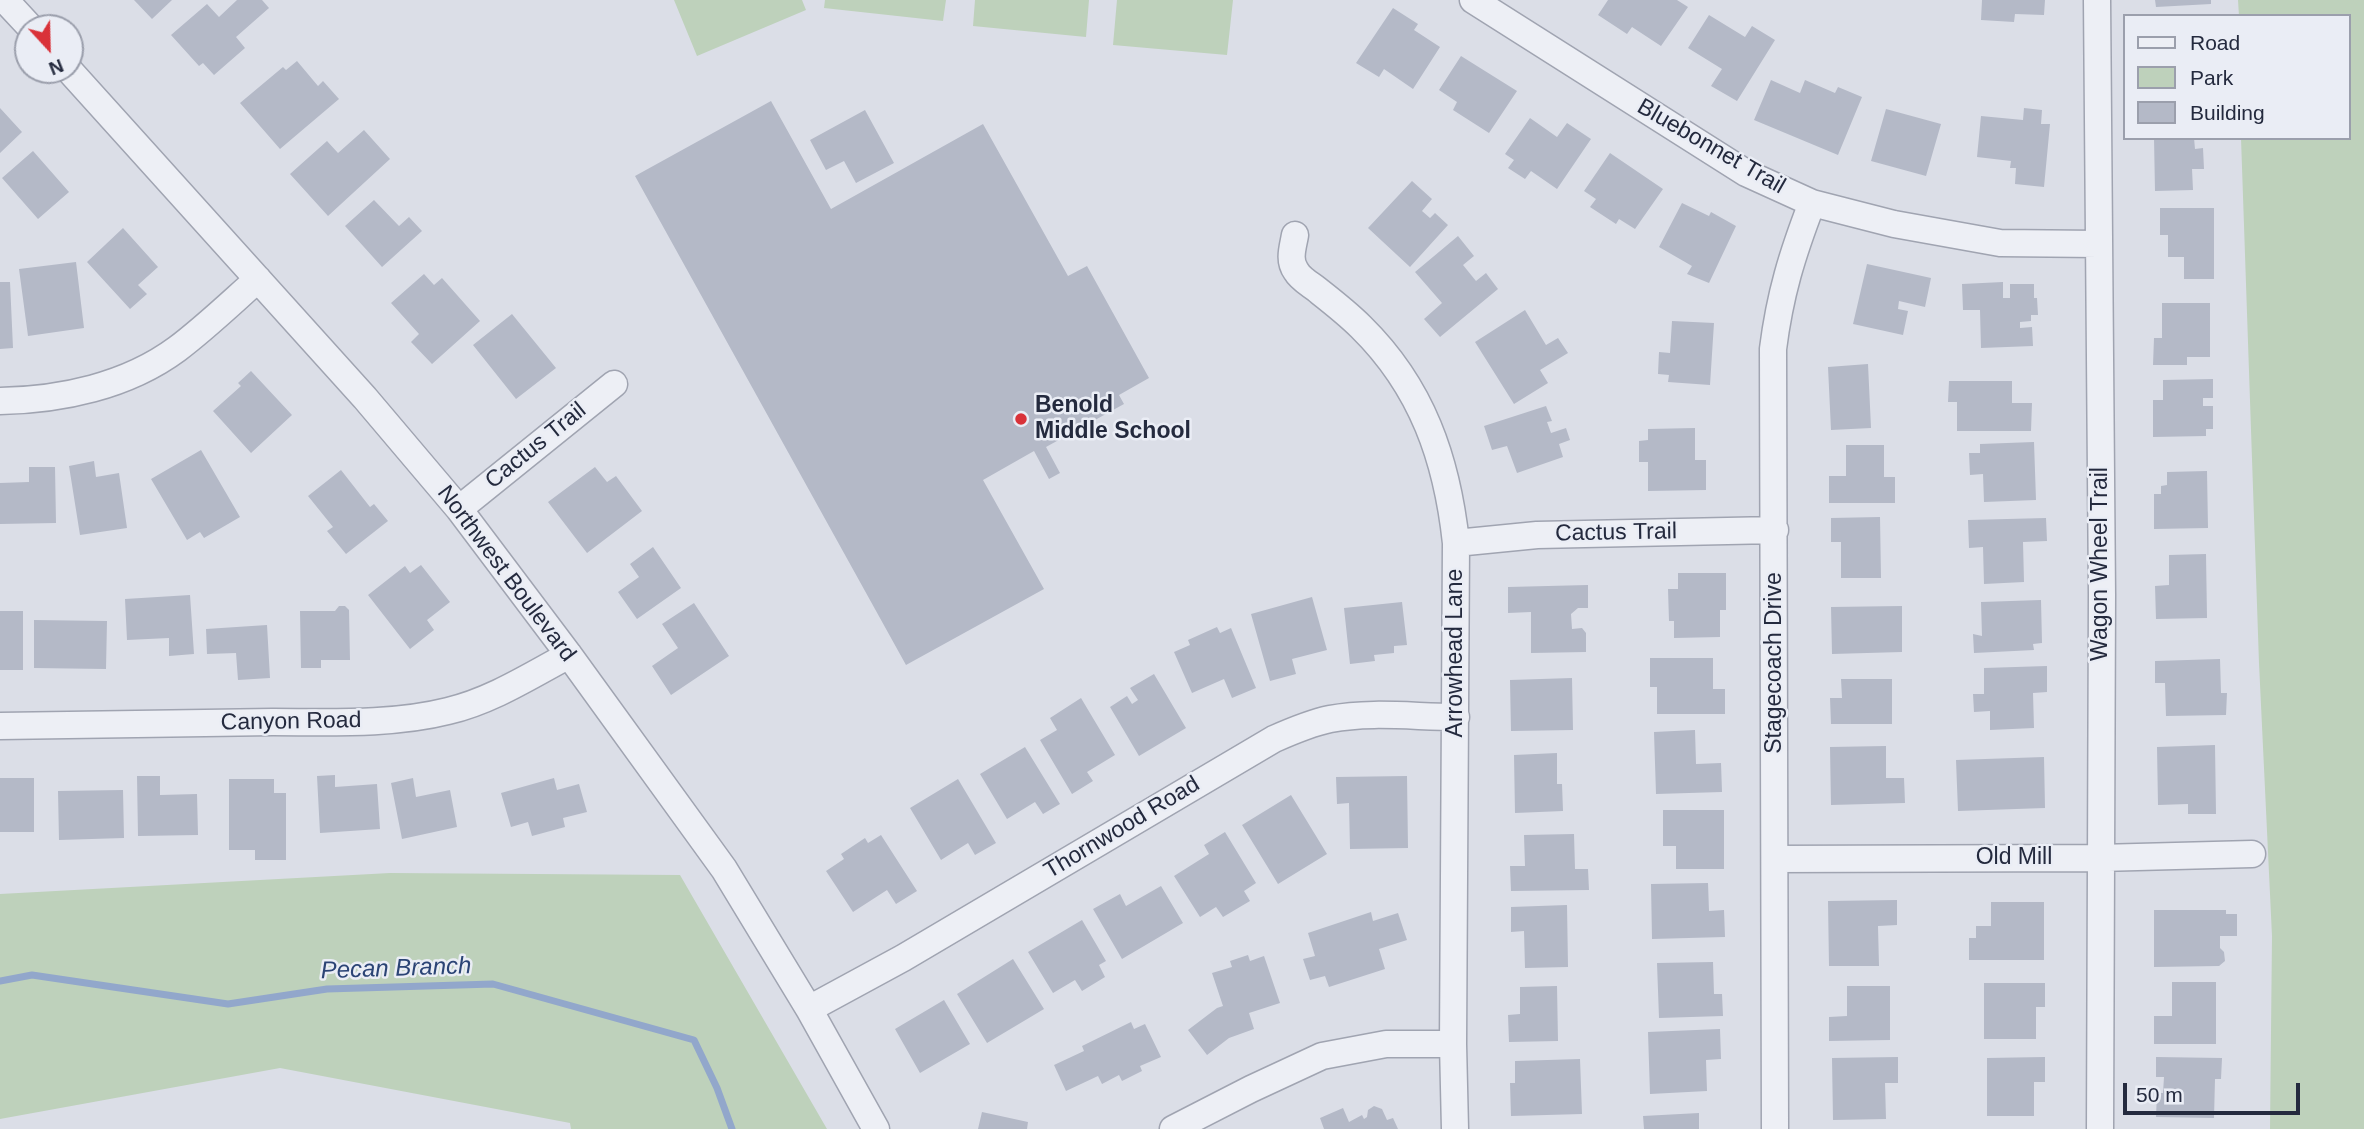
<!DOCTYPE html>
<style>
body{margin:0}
#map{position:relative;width:2364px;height:1129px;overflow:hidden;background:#dbdee7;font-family:Arial,sans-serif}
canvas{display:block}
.legend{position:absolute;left:2123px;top:14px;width:228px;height:126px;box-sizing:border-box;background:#eaedf5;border:2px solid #9b9fac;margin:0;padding:9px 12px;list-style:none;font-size:21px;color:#242a3e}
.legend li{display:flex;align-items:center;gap:14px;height:35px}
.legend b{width:35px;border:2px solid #9b9fac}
.north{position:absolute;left:14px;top:14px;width:70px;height:70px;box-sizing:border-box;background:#eaedf5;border:2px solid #9b9fac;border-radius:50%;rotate:158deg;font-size:19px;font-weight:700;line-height:28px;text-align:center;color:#242a3e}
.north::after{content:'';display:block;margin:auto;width:24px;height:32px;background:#d93239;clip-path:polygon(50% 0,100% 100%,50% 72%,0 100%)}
.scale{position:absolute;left:2123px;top:1083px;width:177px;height:32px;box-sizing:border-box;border:4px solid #242a3e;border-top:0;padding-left:9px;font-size:21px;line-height:24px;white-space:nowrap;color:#242a3e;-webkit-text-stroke:5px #eaedf5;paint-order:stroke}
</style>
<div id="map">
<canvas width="2364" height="1129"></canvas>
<ul class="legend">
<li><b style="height:9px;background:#edeff5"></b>Road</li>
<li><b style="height:19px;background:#bed1bb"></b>Park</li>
<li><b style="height:19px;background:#b4b9c7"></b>Building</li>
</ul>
<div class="north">N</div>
<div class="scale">50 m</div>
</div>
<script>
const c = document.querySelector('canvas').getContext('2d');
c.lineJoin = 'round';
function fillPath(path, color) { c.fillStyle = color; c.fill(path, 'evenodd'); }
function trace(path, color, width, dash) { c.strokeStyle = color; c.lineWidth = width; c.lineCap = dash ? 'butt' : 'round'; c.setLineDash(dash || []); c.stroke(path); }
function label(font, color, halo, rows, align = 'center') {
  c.font = font + ' Arial,sans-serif'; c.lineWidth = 5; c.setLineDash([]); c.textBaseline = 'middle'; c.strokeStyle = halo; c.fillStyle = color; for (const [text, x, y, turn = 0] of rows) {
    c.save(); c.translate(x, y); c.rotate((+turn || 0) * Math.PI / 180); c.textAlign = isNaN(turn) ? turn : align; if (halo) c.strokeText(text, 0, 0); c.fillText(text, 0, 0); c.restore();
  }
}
fillPath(new Path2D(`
 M674,0h128l4,10 -109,46z
 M825,0h121l-3,21 -119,-13z
 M975,0h114l-3,37 -113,-11z
 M1117,0h116l-6,55 -114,-10z
 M2238,0h126v1129h-94l2,-193 -13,-273 -18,-525h107v-122h-109z
 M390,873l290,2 147,254h-256l-1,-6 -290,-55 -280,51v-225z`), '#bed1bb');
trace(new Path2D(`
 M0,981l32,-6 196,29 99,-15 166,-5 201,56 23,48 15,41`), '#92a7cb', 7);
fillPath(new Path2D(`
 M134,0h38l-20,19z
 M237,0h25l7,8 -33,29 9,11 -31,27 -11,-12 -4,3 -28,-31 36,-31 12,13z
 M1608,0h69l11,7 -27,39 -29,-19 -5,7 -29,-19z
 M1982,0h63l-1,15 -29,-1 -1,8 -33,-2z
 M2155,0h56v4l-55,3z
 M1393,8l25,16 -4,6 26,17 -27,42 -29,-20 -5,8 -23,-14z
 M1709,15l36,22 7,-11 23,14 -38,61 -26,-15 11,-17 -34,-21z
 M1461,56l56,35 -28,42 -36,-23 4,-8 -18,-12z
 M297,61l21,25 5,-5 16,18 -59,50 -40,-46 43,-36 3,3z
 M1771,80l29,13 5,-13 30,13 3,-6 24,10 -24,58 -84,-35z
 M771,101l60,108 152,-85 85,152 19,-10 62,112 -30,17 5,9 -78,43 14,26 -11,6 -15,-28 -51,29 61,109 -138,76 -271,-489z
 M0,108l22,24 -22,21z
 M2024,108l18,2 -1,14h9l-6,63 -29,-3 1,-16h-6l1,-7 -34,-4 4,-41 42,4z
 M1886,109l55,15 -15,52 -55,-15z
 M865,110l29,53 -38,20 -12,-22 -18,9 -16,-30z
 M1530,118l27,19 10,-14 24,16 -34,50 -26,-18 -6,8 -17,-11 6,-8 -9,-6z
 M364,130l26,29 -62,57 -38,-42 37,-33 11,12z
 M2154,138h40l1,11 8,-1 1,21h-12l1,21 -38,1z
 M33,151l36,41 -31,27 -36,-41z
 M1610,153l53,36 -28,40 -16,-10 -3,5 -26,-17 6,-8 -12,-8z
 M1412,181l20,18 -10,12 8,7 5,-5 13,12 -38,42 -42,-39z
 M374,200l25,26 10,-9 13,14 -40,36 -37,-41z
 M1682,203l27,13 2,-4 25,14 -27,57 -22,-9 5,-8 -33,-19z
 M2160,208h54v71h-30v-22h-16v-22h-8z
 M123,228l35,39 -20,18 9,9 -17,15 -43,-47z
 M1458,236l16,20 -11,9 13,16 10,-8 12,16 -58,48 -16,-18 18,-16 -27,-31z
 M76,262l8,66 -56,8 -9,-67z
 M1867,264l64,14 -6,29 -26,-6 -1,8 10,2 -5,24 -50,-11z
 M424,274l10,11 8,-7 38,43 -48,43 -21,-22 8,-8 -28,-31z
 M0,282h10l3,66 -13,1z
 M2003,282v16h7v-14h24v14h3l1,17h-7v6l-11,1v6l12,-1 1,19 -52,2 -1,-38h-17l-1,-26z
 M2162,303h48v54h-23v8h-34l1,-27h8z
 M1525,310l21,35 12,-7 10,15 -28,17 8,13 -34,21 -39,-62z
 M512,314l44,54 -40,31 -43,-54z
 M1672,321l42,2 -4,62 -42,-3 1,-7 -11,-1 1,-22 11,1z
 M1868,364l3,64 -40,2 -3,-63z
 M251,371l41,44 -41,38 -38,-42 28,-25 -3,-3z
 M2213,379v19h-10v8h10v23h-7v7l-53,1v-37h10v-20z
 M1949,381h63v22h20l-1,28h-74v-29h-9z
 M1546,406l6,15 -5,1 4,11 15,-5 4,12 -11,4 4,13 -46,16 -10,-27 -15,4 -8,-24z
 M1695,428v32h11v30l-58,1v-29h-9v-21l9,-1v-11z
 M2034,442l2,58 -52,2 -1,-28 -13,1 -1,-22h11v-9z
 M1846,445h38v32h11v26h-66v-27h17z
 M201,450l39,67 -36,21 -4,-6 -13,8 -36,-61z
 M94,461l2,16 23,-4 8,55 -47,7 -11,-69z
 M29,467h26l1,56 -56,1v-41l29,-1z
 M595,467l12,15 9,-6 26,35 -55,42 -39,-51z
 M341,470l29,37 4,-3 14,17 -42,33 -19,-23 6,-4 -25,-31z
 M2207,471l1,57 -54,1v-35h7v-8l6,-1v-13z
 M1880,517l1,61h-40v-36h-10v-24z
 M2046,518l1,23 -24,1 1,40 -40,2 -1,-37 -14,1 -1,-28z
 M653,547l28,41 -44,31 -19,-27 21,-15 -9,-13z
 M2206,554l1,64 -51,1 -1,-33 14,-1v-30z
 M421,565l29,37 -23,18 7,10 -24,19 -42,-54 37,-29 5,7z
 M1678,573h48v37h-6v27l-46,1v-17h-5l-1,-32h10z
 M1588,585v23h-10l-7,6 1,15 10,-1 4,5v19l-55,1v-41l-23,1v-26z
 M190,595l4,59 -25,2v-18l-42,2 -2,-41z
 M1312,597l15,53 -35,9 4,15 -26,7 -19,-67z
 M2041,600l1,43 -9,1 1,6 -60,3 -1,-19 9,2 -1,-34z
 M1402,602l5,43 -13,1v7l-20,2 1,6 -25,3 -6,-56z
 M694,603l35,53 -58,39 -19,-29 26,-18 -16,-24z
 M339,606h6l4,4 1,50h-29v8h-20l-1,-57h35z
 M1902,606v46l-70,2 -1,-47z
 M0,611h23v59h-23z
 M34,620l73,1 -1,48 -72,-1z
 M267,625l3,53 -32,2 -2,-27 -29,1 -1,-25z
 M1217,627l3,6 11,-5 25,60 -24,10 -8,-19 -32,14 -18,-41 16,-7 -2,-5z
 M1650,658h63v31h12v25h-68v-27h-7z
 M2220,659l1,34h6l-1,22 -60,1 -1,-33h-10v-22z
 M2047,666v26l-14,1 1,35 -44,2v-19l-16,1 -1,-18h11v-26z
 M1154,674l32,54 -47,28 -29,-49 17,-11 5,8 6,-4 -8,-12z
 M1572,678l1,52 -62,1 -1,-51z
 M1841,679h51v45h-61l-1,-26h12z
 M1081,698l34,57 -28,17 6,9 -21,13 -32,-54 17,-10 -7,-12z
 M1695,730l1,34 25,-1 1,29 -66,2 -2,-62z
 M2215,745l1,69h-28v-10l-30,1 -1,-58z
 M1886,746v32h18l1,25 -74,2 -1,-58z
 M1025,747l35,57 -17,10 -8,-12 -28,17 -27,-45z
 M1557,753v31h5l1,27 -48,2 -1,-58z
 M2044,757l1,51 -87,3 -2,-51z
 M335,775v12l42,-3 3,45 -60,4 -3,-57z
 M137,776h23v19l37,-1 1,41 -60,1z
 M1407,776l1,72 -58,1 -1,-46 -12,1 -1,-27z
 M0,778h34v54h-34z
 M413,778l3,19 34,-7 7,37 -55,12 -11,-56z
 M554,778l3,12 22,-6 8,28 -24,6 2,9 -33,9 -4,-14 -17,5 -10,-34z
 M229,779h45v14h12v67h-31v-10h-26z
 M958,779l38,64 -21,12 -7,-12 -27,17 -31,-52z
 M123,790l1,48 -65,2 -1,-49z
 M1291,795l36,59 -49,30 -36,-59z
 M1663,810h61v59h-48v-23h-13z
 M1225,832l31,51 -12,8 6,10 -27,16 -7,-10 -16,10 -26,-41 35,-22 -5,-9z
 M1574,834l1,35h13l1,21 -78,1 -1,-25h15l-1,-31z
 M881,835l36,56 -21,13 -9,-14 -34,22 -27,-41 18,-12 -3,-5 24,-16 3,5z
 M1708,883l1,28 15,-1 1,27 -73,2 -1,-55z
 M1161,886l22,37 -61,36 -29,-50 27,-15 6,12z
 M1897,900v25l-19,1 1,40h-50l-1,-65z
 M1991,902h53v58h-75v-22h7v-12h15z
 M1567,905l1,62 -43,1 -1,-37 -13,1v-25z
 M2154,910h72v4h11v22h-17v12l4,4 1,9 -6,5 -65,1z
 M1371,912l2,9 25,-8 9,27 -28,9 6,20 -56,18 -4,-11 -15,4 -7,-21 12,-3 -7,-23z
 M1082,920l24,41 -7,4 6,12 -23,14 -7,-11 -22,13 -25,-41z
 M1248,955l2,6 14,-5 16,47 -31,10 5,16 -25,9 -22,17 -19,-25 29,-22 6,-2 -11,-33 20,-6 -2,-6z
 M1013,959l31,50 -57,34 -30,-49z
 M1713,962l1,32h8l1,22 -64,2 -2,-55z
 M2172,982h44v62h-62v-28h18z
 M1984,983h61v24h-9v32h-52z
 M1557,986l1,55 -49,1 -1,-27 12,-1v-27z
 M1847,986h43v54l-61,1v-24l18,-1z
 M944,1000l26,44 -50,29 -25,-44z
 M1131,1022l3,7 11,-5 16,33 -21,9 2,5 -20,10 -3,-6 -17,9 -4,-8 -32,15 -12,-26 30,-14 -2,-5z
 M1720,1029l1,30 -15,1 1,31 -57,3 -2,-62z
 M1898,1057v26h-13l1,36 -53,1 -1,-62z
 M2045,1057v25h-11v34h-47v-58z
 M2156,1057l66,1 -1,21h-6l-1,39 -58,-1 1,-24h6l1,-16h-8z
 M1580,1059l2,55 -71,2 -1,-33h5v-22z
 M1374,1106l8,3 5,11 6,-2 5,11h-74l-4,-11 23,-10 6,14 13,-7 2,4 3,-2 1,-7z
 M982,1112l46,10 -1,7h-49z
 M1699,1113v16h-55l-1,-13z`), '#b4b9c7');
const minor = new Path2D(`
 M5,0l26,28
 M1473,0l273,173 66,30 82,21 106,19 98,1
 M2097,0l5,594 -2,535
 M69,70l296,328 94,111 110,146 155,214 85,140 67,120
 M1295,235c-2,12 -7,25 1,36 5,9 16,14 24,21 14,11 28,22 41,35 61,60 86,132 95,216l-3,501 2,85
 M0,401c61,-1 127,-15 177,-52 28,-21 55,-47 81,-70
 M459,509l155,-125
 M1456,543l81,-8 238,-5
 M0,726c91,-1 182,-2 273,-4 56,0 120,3 175,-11 43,-10 82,-35 121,-56
 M1775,859l324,-1 153,-4
 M809,1009l94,-51 371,-219c18,-8 37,-16 56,-20 41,-8 85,-2 126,-2
 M1173,1129l78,-40 71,-33 64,-12h67
 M1775,1129l-2,-780c7,-55 19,-94 39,-146`);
trace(minor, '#a0a4b1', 29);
trace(minor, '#edeff5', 26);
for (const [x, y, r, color] of [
 [1021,419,7,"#d93239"]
]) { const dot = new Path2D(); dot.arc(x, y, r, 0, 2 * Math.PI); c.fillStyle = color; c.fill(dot); trace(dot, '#eaedf5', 2.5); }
label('23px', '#242a3e', '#eaedf5', [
 ["Bluebonnet Trail",1711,147,30],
 ["Cactus Trail",536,446,-39],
 ["Cactus Trail",1616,533,-1],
 ["Wagon Wheel Trail",2101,564,-90],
 ["Northwest Boulevard",506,574,53],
 ["Arrowhead Lane",1456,653,-90],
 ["Stagecoach Drive",1775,663,-90],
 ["Canyon Road",291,722,-1],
 ["Thornwood Road",1122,828,-31],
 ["Old Mill",2014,858]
]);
label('bold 23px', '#242a3e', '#eaedf5', [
 ["Benold",1035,406],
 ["Middle School",1035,432]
], 'left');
label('italic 24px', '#2b4475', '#eaedf5', [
 ["Pecan Branch",396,969,-2]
]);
</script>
